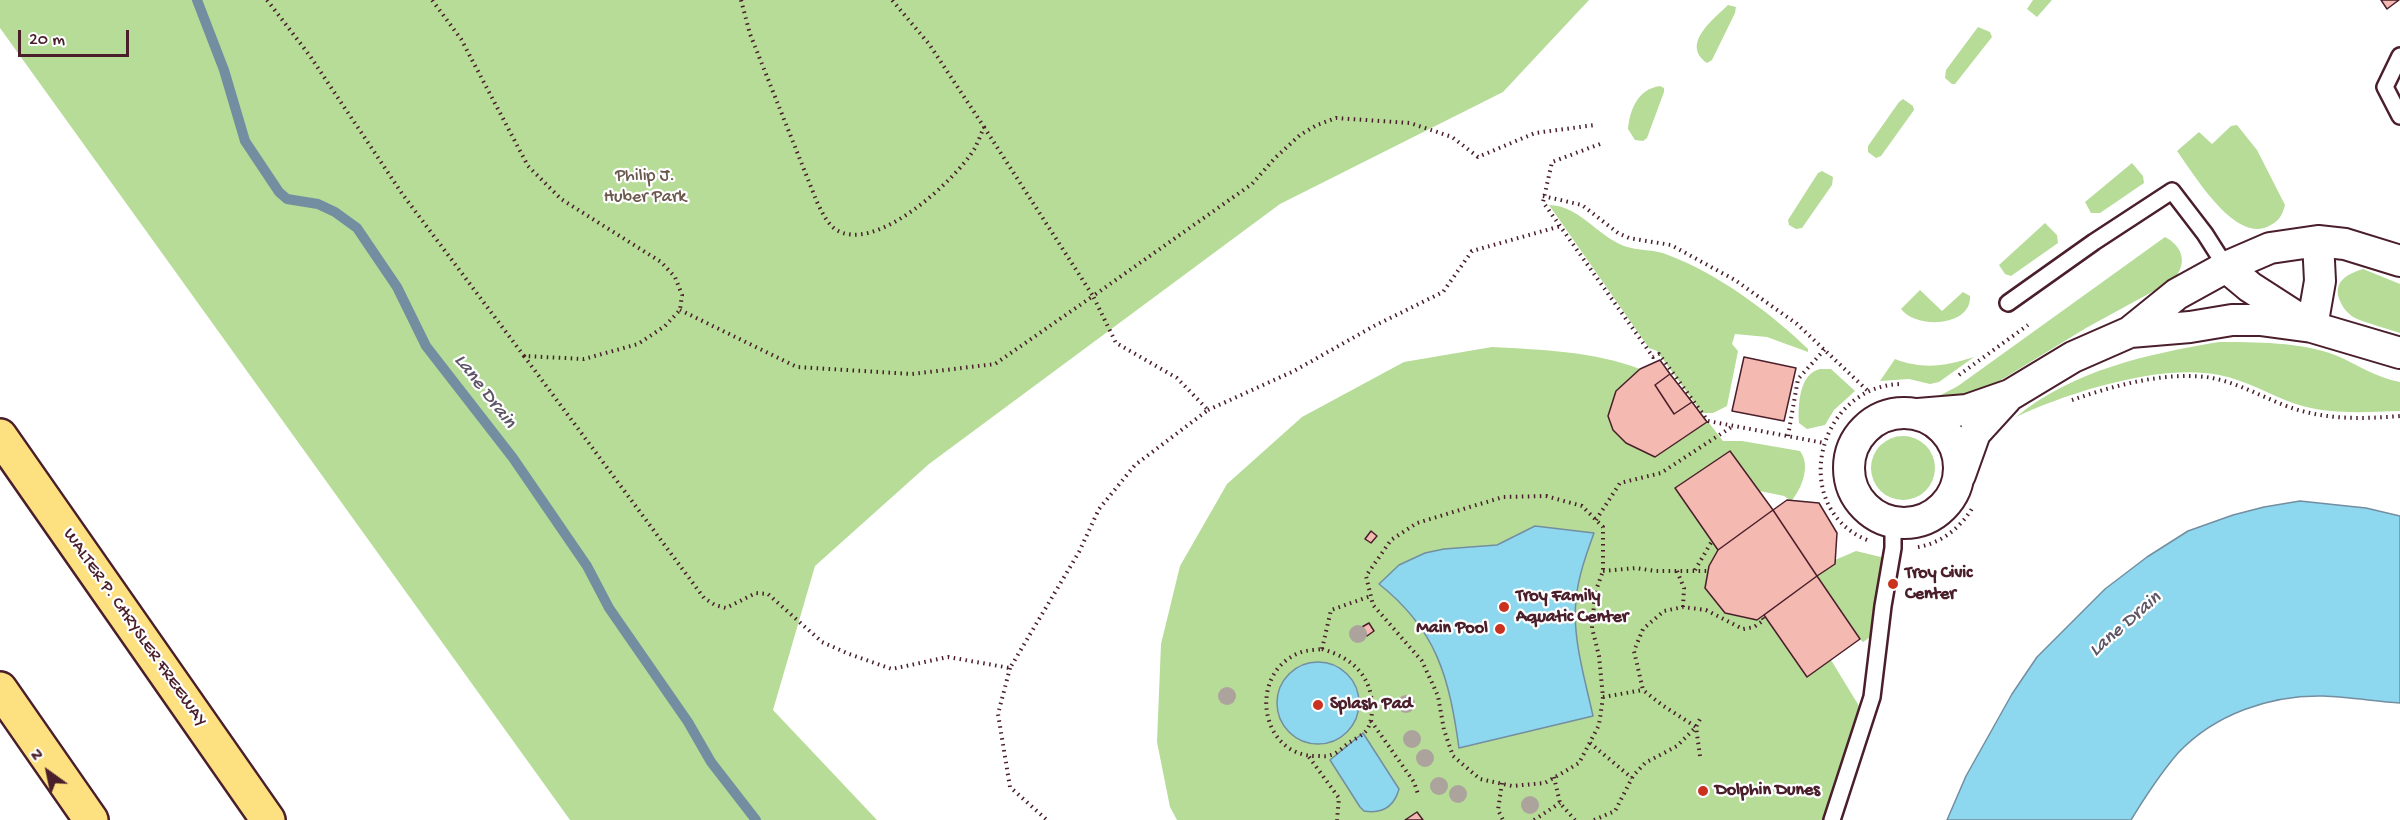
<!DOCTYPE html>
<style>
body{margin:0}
#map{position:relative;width:2400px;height:820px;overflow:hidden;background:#fff;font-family:"Gochi Hand",sans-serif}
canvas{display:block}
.north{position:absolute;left:18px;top:742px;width:60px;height:60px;-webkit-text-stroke:4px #fff;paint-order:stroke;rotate:327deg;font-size:16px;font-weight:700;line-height:24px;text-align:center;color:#4a1f2b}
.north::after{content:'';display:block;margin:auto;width:21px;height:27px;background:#4a1f2b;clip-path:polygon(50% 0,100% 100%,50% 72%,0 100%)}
.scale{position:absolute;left:18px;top:30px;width:111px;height:27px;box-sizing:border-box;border:3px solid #4a1f2b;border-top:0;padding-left:8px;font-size:18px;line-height:21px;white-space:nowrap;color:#4a1f2b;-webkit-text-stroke:4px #fff;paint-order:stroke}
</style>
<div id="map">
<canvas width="2400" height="820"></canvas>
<div class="north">N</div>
<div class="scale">20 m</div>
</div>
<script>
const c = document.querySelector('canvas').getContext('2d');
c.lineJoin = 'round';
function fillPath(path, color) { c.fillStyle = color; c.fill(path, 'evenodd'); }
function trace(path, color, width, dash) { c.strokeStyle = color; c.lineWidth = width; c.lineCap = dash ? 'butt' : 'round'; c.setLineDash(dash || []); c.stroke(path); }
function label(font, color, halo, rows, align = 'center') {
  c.font = font + ' "Gochi Hand",sans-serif'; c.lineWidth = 4.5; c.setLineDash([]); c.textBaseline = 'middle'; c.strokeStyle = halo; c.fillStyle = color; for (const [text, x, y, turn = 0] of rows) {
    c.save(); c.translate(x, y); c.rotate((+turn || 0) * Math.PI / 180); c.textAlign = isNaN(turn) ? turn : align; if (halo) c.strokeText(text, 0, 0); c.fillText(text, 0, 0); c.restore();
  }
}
fillPath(new Path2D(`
 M0,0h1589l-86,92 -223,112 -351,260 -114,102 -42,144 104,110h-307l-570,-792z
 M2033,0h19l-15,17 -10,-8z
 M1728,5l8,2 -1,6 -23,47 -5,3c-27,-19 7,-44 21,-58z
 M1978,27l12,5 2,5 -37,47h-3l-7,-6 1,-8z
 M1660,86l4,2v4l-17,46 -4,3 -8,-1 -7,-11c2,-20 10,-40 32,-43z
 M1903,99l10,7 1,4 -33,46 -5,2 -8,-6v-6l31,-44z
 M2237,125l20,25 28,55c-3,11 -6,16 -16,21 -34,18 -75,-52 -92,-75l22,-19 13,12 19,-18z
 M2132,163l11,13 1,7 -44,30h-9l-6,-11z
 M1822,171l11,6 -1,8 -30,43 -6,1 -7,-4 -1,-5 30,-47z
 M1549,205c31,1 47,30 75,41 14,5 30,3 44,9 49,18 103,58 140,94v3l-41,-15 -32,-3 -3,10 6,7 -11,55 -14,7h-11l-45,-62 -8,-3z
 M2045,223l12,12 1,8 -47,33 -6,-2 -6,-9z
 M2165,237c19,10 23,28 7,44l-86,47 -103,63 -38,7 -8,-1 21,-11z
 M2363,269l37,15v49c-14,-5 -31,-9 -45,-15 -7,-4 -12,-10 -15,-17 -8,-19 7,-27 23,-32z
 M1920,290l22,21 21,-19 7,4c2,30 -53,34 -69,13z
 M2219,342c35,0 83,0 116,13 22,9 41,23 65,27v29c-34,1 -71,4 -104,-7 -26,-9 -50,-24 -77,-29 -58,-12 -150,17 -203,42 57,-47 132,-63 203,-75z
 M1492,347c52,3 100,4 148,22l20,-9 63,81h19l58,10c11,14 2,37 -8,49l27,3 18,30 -2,27 21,-9 29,7 -10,76 -12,8 -3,-3 -29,21 28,46 -13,56 -21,58h-648l-7,-13 -13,-65 4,-98 19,-78 47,-82 75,-67 102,-55zM1760,491l24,5 6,4 -17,10z
 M1974,357l-35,25 -9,2 -21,-5 -29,2 15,-22c28,11 51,7 79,-2z
 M1820,369h11l24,22 -21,19 -9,15 -18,4 -8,-6c-1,-18 0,-49 21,-54z
 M1871 468a32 32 0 1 1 64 0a32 32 0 1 1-64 0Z`), '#b6dc98');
const water = new Path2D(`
 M2300,501l66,7 34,8v187c-26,-2 -52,-6 -77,-7 -53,-1 -108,18 -145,57 -18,21 -33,44 -47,67h-184l19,-44 46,-82 25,-37 68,-68 42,-32 41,-26 45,-16 31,-8z
 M1535,526l59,7c-8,22 -16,44 -18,67 -4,38 9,79 17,116l-134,32c-10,-71 -22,-118 -80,-164l20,-19 26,-12 19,-4 53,-4z
 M1277 703a41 41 0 1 1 82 0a41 41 0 1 1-82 0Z
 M1363,733l36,56c-5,18 -17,25 -35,22l-4,-4 -30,-47z`);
fillPath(water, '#8ed8ef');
trace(water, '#738ea1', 1.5);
trace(new Path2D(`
 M197,0l27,70 21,71 34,51 8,7 31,5 17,8 22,16 40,59 29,59 87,112 74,108 22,42 79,114 23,40 45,58`), '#738ea1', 10);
const building = new Path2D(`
 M2381,0h18l-12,9z
 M1744,357l52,11 -12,53 -52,-10z
 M1660,360l10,14 -15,11 19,29 18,-12 15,20 -52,35 -29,-14 -13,-13 -5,-14 8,-25 24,-22z
 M1670,374l22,28 -18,12 -19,-29z
 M1730,451l43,59 -55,40 -43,-62z
 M1787,500l32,3 18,30 -2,31 -18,12 -44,-66z
 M1773,510l44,66 -60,44 -32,-7 -20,-25 4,-22 9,-16z
 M1371,531l6,5 -6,7 -6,-4z
 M1817,576l43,63 -53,38 -43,-62z
 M1369,623l5,8 -7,5 -5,-9z
 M1417,812l6,8h-18z`);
fillPath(building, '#f4b9b1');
trace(building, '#4a1f2b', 1.5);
const lane = new Path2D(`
 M2400,56l-15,31 15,29
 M2008,303l86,-61 78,-51 33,43 21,33
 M1832,820l40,-123 11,-91 10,-58v-25`);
const street = new Path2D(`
 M2226,267l24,20 62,40 8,-46 -2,-40
 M2130,332l60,-5 42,-7h28l52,7 88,26
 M1849 468a55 55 0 1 1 110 0a55 55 0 1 1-110 0Z
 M1918,414l49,-4 43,-15 63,-38 57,-25 47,-38 49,-27 44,-19 48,-7 27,3 55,17
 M1960,475l15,-42 31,-34`);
const highway = new Path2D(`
 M0,436l268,384
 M0,689l91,131`);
trace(lane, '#4a1f2b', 20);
trace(street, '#4a1f2b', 34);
trace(highway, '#4a1f2b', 38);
trace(new Path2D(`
 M267,0l43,56 93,139 121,161 60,3 54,-15 27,-18 15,-16 2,-15 -7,-18 -14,-15 -100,-63 -33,-33 -67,-127 -29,-39
 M741,0l9,34 67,168c5,10 9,20 18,27 39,27 121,-49 140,-81 3,-6 6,-14 9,-21l-55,-83 -37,-44
 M984,127l109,169 159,-112 23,-26 25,-23 17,-10 19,-7 74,5 42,14 26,20 57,-24 60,-8
 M1600,144l-48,18 -9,40 110,155 6,-3 49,67 116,22
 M1543,196l39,9 36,28 11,5 42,7 64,35 62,44 71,67
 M524,356l180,242 11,7 11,3 30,-15 12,1 54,48 27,12 43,15 56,-12 62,11 69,-116 20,-43 36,-44 73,-55 -31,-32 -61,-35 -23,-47 -98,68 -83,10 -115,-7 -117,-57
 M1959,375l69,-50
 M2072,400c41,-14 90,-28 134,-23 30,4 57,21 86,31 36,12 71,11 108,8
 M1208,410l86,-39 80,-45 69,-34 29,-41 89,-25
 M1788,436l10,-57 27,-30
 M1546,496l36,10 21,21v44l-8,22 -3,35 7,28 4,41 -4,28 -20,38 -34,20 -33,3 -32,-7 -27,-23 -9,-26 -6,-34 -16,-35 -49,-56 -7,-29 25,-36 26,-17 86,-26z
 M1596,520l24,-37 41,-10 72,-47
 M1867,540c-79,-33 -50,-154 34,-156
 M1918,547c24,-4 43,-20 55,-40
 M1695,570l17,-29
 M1603,571l33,-3 19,3h53
 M1677,571l7,17 -1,19
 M1322,649c31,9 51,28 50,61 0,7 -2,17 -7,22 -4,4 -10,7 -15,10 -6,4 -12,11 -19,13 -4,2 -9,1 -14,1 -57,1 -70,-82 -18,-103 7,-3 16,-3 23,-4z
 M1322,649l9,-39 40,-14
 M1010,668l-12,46 12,73 37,33
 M1603,697l40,-7
 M1371,721l43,61 4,12
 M1590,743l42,35
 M1700,756l-4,-29 -34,-22 -19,-15 -9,-39 9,-22 21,-18 19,-4 23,3 37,19 11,-2 10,-7 -2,-3
 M1309,757l30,41 -2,22
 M1554,777l6,26 15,17
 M1502,783l-4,27 5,10
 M1534,820l26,-17
 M1594,820l21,-9 18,-35 12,-13 32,-17 19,-19 5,-10`), '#4a1f2b', 4, [1.5, 4.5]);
trace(lane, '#fff', 15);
trace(street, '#fff', 30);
trace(highway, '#fde080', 33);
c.fillStyle = '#ada39d';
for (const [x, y] of [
 [1358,634],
 [1227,696],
 [1406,704],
 [1412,739],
 [1425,758],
 [1439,786],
 [1458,794],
 [1530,805]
]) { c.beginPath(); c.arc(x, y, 9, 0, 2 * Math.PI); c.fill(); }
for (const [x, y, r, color] of [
 [1893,584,6,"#c8321e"],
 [1504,607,6,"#c8321e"],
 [1500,629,6,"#c8321e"],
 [1318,705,6,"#c8321e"],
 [1703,791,6,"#c8321e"]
]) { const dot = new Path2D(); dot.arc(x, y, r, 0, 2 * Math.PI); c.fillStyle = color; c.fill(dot); trace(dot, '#fff', 2); }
label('18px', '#6a584c', '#fff', [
 ["Philip J.",645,177],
 ["Huber Park",645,198]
]);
label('bold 18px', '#4a1f2b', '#fff', [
 ["Troy Civic",1905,574],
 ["Center",1905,595],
 ["Troy Family",1516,597],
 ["Aquatic Center",1516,618],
 ["Main Pool",1488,629,"right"],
 ["Splash Pad",1330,705],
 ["Dolphin Dunes",1715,791]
], 'left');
label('18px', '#4a1f2b', '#fff', [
 ["WALTER P. CHRYSLER FREEWAY",134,628,55]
]);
label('italic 20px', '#5e5666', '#fff', [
 ["Lane Drain",484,392,52],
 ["Lane Drain",2126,625,-41]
]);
</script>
